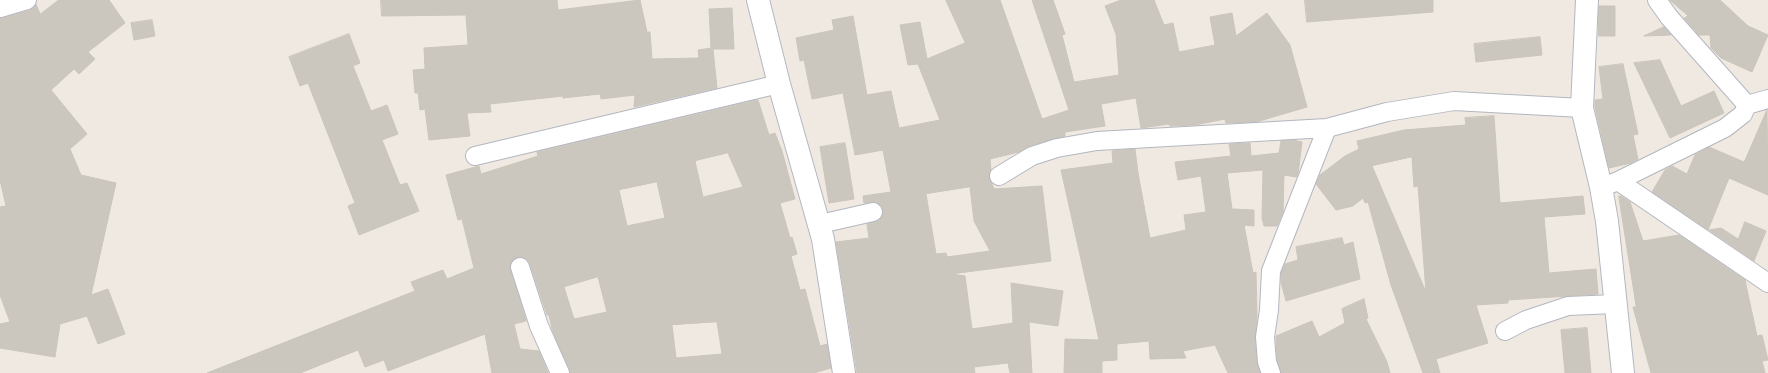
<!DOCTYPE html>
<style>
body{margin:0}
canvas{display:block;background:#efe9e1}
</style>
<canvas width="1768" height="373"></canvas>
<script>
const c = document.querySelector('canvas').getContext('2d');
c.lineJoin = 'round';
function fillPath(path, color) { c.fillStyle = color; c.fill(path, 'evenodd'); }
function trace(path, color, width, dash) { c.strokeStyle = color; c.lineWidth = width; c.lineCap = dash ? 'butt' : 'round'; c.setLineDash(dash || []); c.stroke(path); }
const building = new Path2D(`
 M59,0h50l16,23 -37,29 7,7 -16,15 -5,-5 -23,21 36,44 -17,15 11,26 35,8 -25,112 17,-6 17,45 -27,10 -11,-28 -27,8 -5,33 -55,-9v-24l10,-2 -10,-27v-88l6,-1 -6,-26v-162l30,-8 6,-6 4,10z
 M381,0h176l1,10 82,-10 7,32h3l2,27 47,-1 -1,-8 13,-2 -2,-39 23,-1 2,41h-21l4,39 -83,19 1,-12 -34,4 -1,-5 -37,4v-2l-73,8 1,8 -24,1 3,23 -41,4 -4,-31 -5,1 -2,-17h-3l-2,-23 12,-1 -1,-21 44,-3 -2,-30 -84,1z
 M946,0h54l42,119 27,-9 -37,-110h21l12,34 -3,1 12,47 45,-7 -3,-41 -11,-28 16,-6h33l10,25 9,-2 6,29 36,-7 -5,-28 22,-4 4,23 31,-23 23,32 17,62 -51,15 -30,1 -1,-4 -30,6 -25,1 -1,-2 -28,4 -5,-30 -35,6 4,22 -40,6v4l-36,10 -10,6 -29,7 1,11 -2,7 5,12 48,-3 9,75 -100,13 14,2 7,53 41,-6 -2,-40 52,8 -5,35 -29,-4 3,51h-22l-2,-10 -34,4 1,6h-118l-21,-131 33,-4 -2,-14 13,-4 3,-10 -2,-5 -5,-3 -12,1 -1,-7 28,-4 -8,-42 -28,5 -12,-62 -31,6 -8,-39 -4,1 -4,-23 38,-8 -2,-10 21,-4 14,79 24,-4 8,37 41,-8 -22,-56 -10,1 -8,-40 20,-3 7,37 38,-16zM970,187l4,34 16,30 -43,6 -1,-4 -10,1 -10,-60z
 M1305,0h128v12l-126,10z
 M1670,0h50l28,26 20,9 -16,37 -31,-14 -10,-10 -1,-13h-11l-15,-17 4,-2z
 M1599,6h16v30h-16z
 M152,20l3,16 -21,4 -3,-17z
 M1664,27l7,8 -27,1z
 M349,34l11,29 -7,3 18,45 16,-6 11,29 -16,6 18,45 7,-2 12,28 -60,24 -11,-29 7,-3 -47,-120 -8,3 -11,-29z
 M1540,37l2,18 -66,7 -2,-18z
 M1660,60l21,46 33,-15 10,22 -54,25 -36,-75z
 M1623,64l15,70 -5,1 5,24 -7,4 -22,5 -14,-61v-7l8,-1 -4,-32z
 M758,100l11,35 6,-2 7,18 13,48 -15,4 10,35 2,-1 5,17 -6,2 9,34 5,-1 15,57 7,-2 4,24 -17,5h-244l-18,-44 -3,-14h-2l-17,-51 -3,-5 -5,-2 -9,3 -3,5 16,56 -12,3 6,25 19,2 9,22h-56l-7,-39 -97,37 -4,-11 -19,7 -7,-17 -58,23h-93l208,-82 -4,-9 32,-12 4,9 27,-11 -12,-49 -4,1 -12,-45 33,-9 2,8 57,-18 -1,-4zM728,153l15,34 -40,10 -8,-36zM657,182l8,36 -38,8 -8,-36zM598,277l9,35 -33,7 -10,-32zM717,322l5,32 -46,4 -4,-33z
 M1767,110l1,85 -39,-17 -21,52 -56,-38 13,-22 7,-4 15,8 8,-19 14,-8 35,15z
 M1494,116l6,87 83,-7 2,18 -41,3 5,56 47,-4 2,25 -90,6v3l-32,2 12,38 -52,16 4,14h-17l-32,-88 -23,-83 -3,1 -2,-5 -10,8 -17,4 -20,-26 4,-9 25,-19 14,-7 -2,-8 47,-11 62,-5 -1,-7zM1412,157l2,30 4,-1 8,106 -54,-126z
 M1293,140l9,2 -4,32 -2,3 -12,-2 -1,37 -6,14h-13l-2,-8 1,-48 -36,3 5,36 22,1v16l-10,-1 9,48 3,-1 1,45 -2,21 2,25 3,10h-32l-13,-28 -32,6 3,7 -36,1 -1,-18 -32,3v16l-15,1v12h-38l1,-34 34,1 -38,-170 52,-7 -1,-12 23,-2 3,24 12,65 36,-8 -2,-15 22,-3 -5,-36 -23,4 -3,-18 56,-6 -2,-12 21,-1 1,13 28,-3 2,-12z
 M845,143l9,56 -25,4 -9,-56z
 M1619,196h2l9,6 13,39 36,-6 66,45 12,56 5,-1 6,25 -6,1 3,12h-114l-18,-66h3z
 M1745,222l21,9 -12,30 -45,-31 12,-2 17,11z
 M1342,238l2,7 9,-3 7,37 -74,22 -5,-19v-9l4,-9 13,-4 -2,-13z
 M1364,299l4,19 -2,1 21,43 3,11h-109l-4,-13 -1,-24 36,-15 7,16 26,-14 -3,-14z
 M1587,328l4,45h-26l-4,-43z`);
fillPath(building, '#cbc7bf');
trace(building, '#cbc5ba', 1);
const minor = new Path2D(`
 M0,8l27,-8
 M1747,105l21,-6
 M475,156l304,-72
 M999,176l33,-20 25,-8 40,-7 230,-13 60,-16 67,-11 128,7
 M1618,181l107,-53 18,-14 4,-9 -78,-88 -12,-17
 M1608,185l10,-4 150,102
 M820,224l53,-12
 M520,267l19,59 21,47
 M1505,331l21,-11 42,-14 47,-2
 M1271,373l-4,-11 -2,-25 4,-27 2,-39 56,-143`);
const tertiary = new Path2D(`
 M758,0l21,84 44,155 21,134
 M1587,0l-5,108 19,79 6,34 16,152`);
trace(minor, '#b4b7c1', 20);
trace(tertiary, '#b4b7c1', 24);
trace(minor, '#fff', 18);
trace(tertiary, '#fff', 22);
</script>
